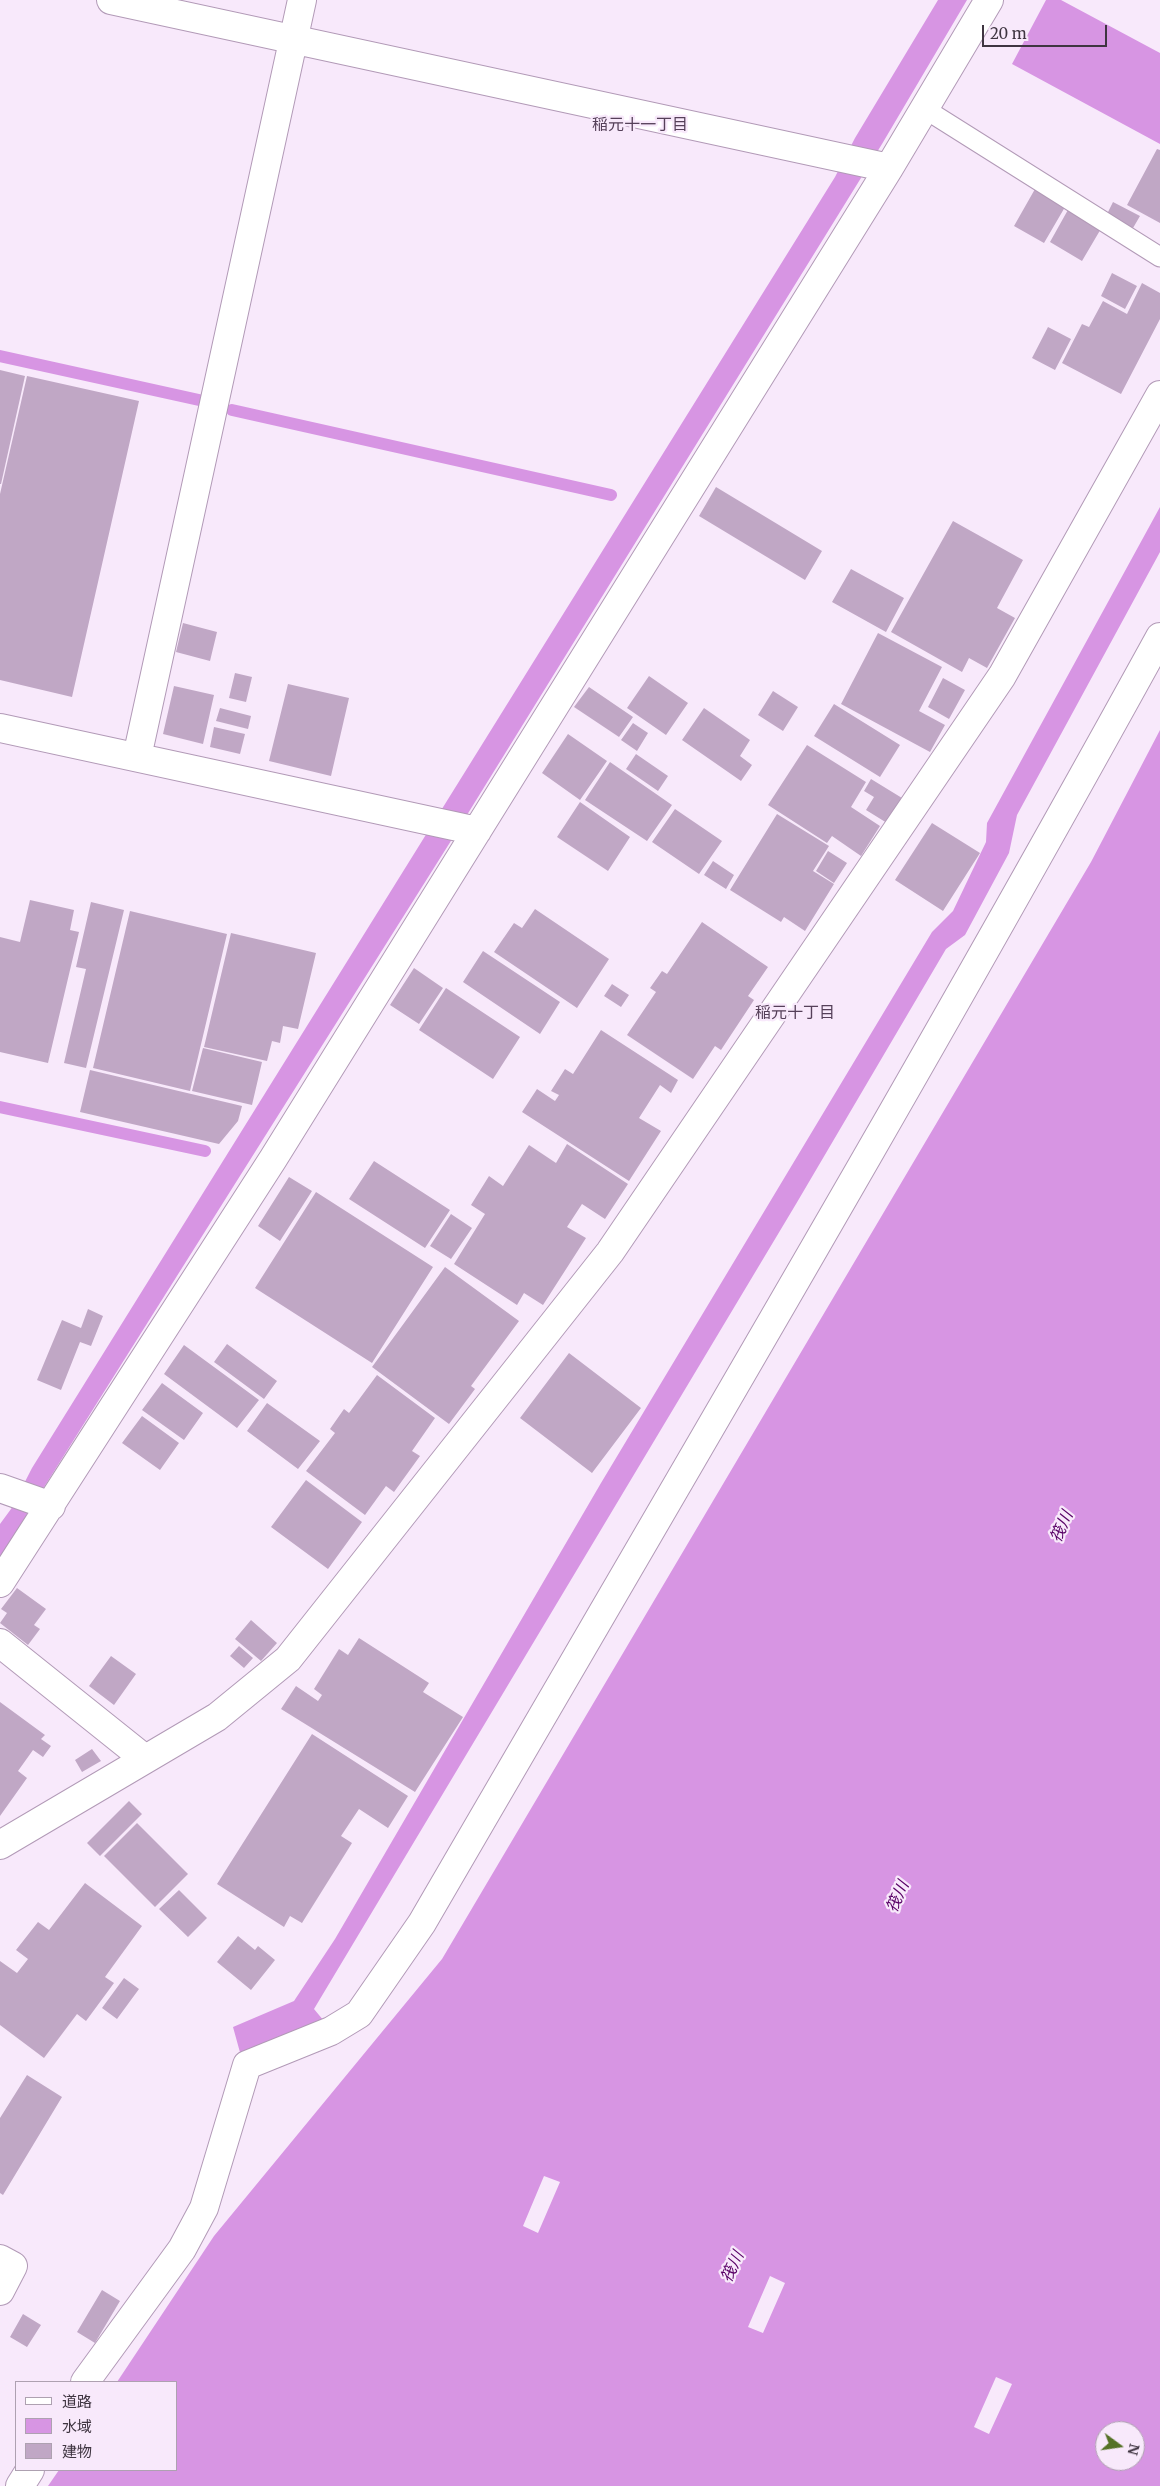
<!DOCTYPE html>
<meta charset="utf-8">
<style>
body{margin:0}
#map{position:relative;width:1160px;height:2486px;overflow:hidden;background:#f8e9fb;font-family:Merriweather,"Noto Sans JP",serif}
canvas{display:block}
.legend{position:absolute;left:15px;top:2381px;width:162px;height:90px;box-sizing:border-box;background:#f8e9fb;border:1px solid #aea1b1;margin:0;padding:6px 9px;list-style:none;font-size:15px;color:#3f3541}
.legend li{display:flex;align-items:center;gap:10px;height:25px}
.legend b{width:25px;border:1px solid #aea1b1}
.north{position:absolute;left:1095px;top:2421px;width:50px;height:50px;box-sizing:border-box;background:#f8e9fb;border:1px solid #aea1b1;border-radius:50%;rotate:104deg;font-size:14px;font-weight:700;line-height:20px;text-align:center;color:#3f3541}
.north::after{content:'';display:block;margin:auto;width:18px;height:22px;background:#557226;clip-path:polygon(50% 0,100% 100%,50% 72%,0 100%)}
.scale{position:absolute;left:982px;top:25px;width:125px;height:22px;box-sizing:border-box;border:2px solid #3f3541;border-top:0;padding-left:6px;font-size:15px;line-height:18px;white-space:nowrap;color:#3f3541;-webkit-text-stroke:4px #f8e9fb;paint-order:stroke}
</style>
<div id="map">
<canvas width="1160" height="2486"></canvas>
<ul class="legend">
<li><b style="height:6px;background:#fff"></b>道路</li>
<li><b style="height:14px;background:#d795e3"></b>水域</li>
<li><b style="height:14px;background:#c0a7c5"></b>建物</li>
</ul>
<div class="north">N</div>
<div class="scale">20 m</div>
</div>
<script>
const c = document.querySelector('canvas').getContext('2d');
c.lineJoin = 'round';
function fillPath(path, color) { c.fillStyle = color; c.fill(path, 'evenodd'); }
function trace(path, color, width, dash) { c.strokeStyle = color; c.lineWidth = width; c.lineCap = dash ? 'butt' : 'round'; c.setLineDash(dash || []); c.stroke(path); }
function label(font, color, halo, rows, align = 'center') {
  c.font = font + ' Merriweather,"Noto Sans JP",serif'; c.lineWidth = 4.5; c.setLineDash([]); c.textBaseline = 'middle'; c.strokeStyle = halo; c.fillStyle = color; for (const [text, x, y, turn = 0] of rows) {
    c.save(); c.translate(x, y); c.rotate((+turn || 0) * Math.PI / 180); c.textAlign = isNaN(turn) ? turn : align; if (halo) c.strokeText(text, 0, 0); c.fillText(text, 0, 0); c.restore();
  }
}
fillPath(new Path2D(`
 M938,0h29l-85,144 -433,700 -449,713v-33l11,-15 21,-41 803,-1291 20,-39z
 M1046,0h15l99,53v91l-148,-80z
 M1160,507v45l-143,263 -8,38 -44,82 -19,14 -150,255 -482,805 10,12 -83,35 -8,-29 61,-26 41,-62 266,-456 331,-551 21,-21 33,-69 1,-19z
 M1160,730v1756h-1112l11,-16h117v-88h-59l97,-146 228,-277 649,-1097zM544,2176l16,6 -22,51 -15,-7zM770,2276l15,7 -22,50 -15,-6zM996,2377l16,7 -23,50 -15,-7zM1105,2431h30v30h-30z`), '#d795e3');
trace(new Path2D(`
 M0,356l199,44
 M232,410l379,85
 M0,1107l205,44`), '#d795e3', 12);
fillPath(new Path2D(`
 M1157,149l3,1v73l-33,-18z
 M1035,189l30,18 -21,36 -30,-17z
 M1113,202l27,14 -7,12 -26,-14z
 M1069,208l33,19 -20,34 -32,-19z
 M1112,273l25,13 -12,23 -24,-13z
 M1142,283l18,10v26l-39,75 -59,-31 20,-39 7,3 14,-26 24,13z
 M1048,327l23,12 -16,31 -23,-12z
 M0,370l25,6 -24,108h-1z
 M27,376l112,25 -67,296 -72,-17v-186z
 M716,487l106,64 -17,29 -106,-64z
 M953,521l70,39 -26,48 18,10 -28,50 -18,-10 -7,14 -71,-40z
 M851,569l53,29 -18,34 -54,-30z
 M183,623l34,9 -7,29 -34,-9z
 M878,633l64,34 -23,44 26,14 -15,27 -89,-48z
 M235,673l17,4 -6,25 -17,-4z
 M649,676l39,27 -22,32 -39,-27z
 M943,678l22,12 -16,29 -21,-12z
 M288,684l61,14 -18,78 -62,-15z
 M174,686l40,9 -11,49 -40,-10z
 M589,687l44,30 -14,20 -45,-30z
 M773,691l25,16 -15,24 -25,-16z
 M834,704l66,41 -20,32 -66,-41z
 M220,708l31,8 -3,13 -32,-8z
 M704,708l46,32 -10,16 12,9 -11,16 -59,-41z
 M633,723l15,10 -11,18 -16,-11z
 M214,727l31,7 -5,20 -30,-7z
 M568,734l39,27 -27,39 -38,-27z
 M807,745l59,37 -15,25 29,19 -19,30 -29,-20 -5,7 -59,-38z
 M636,754l32,22 -10,15 -32,-22z
 M610,762l62,43 -25,36 -62,-41z
 M871,779l31,19 -15,25 -21,-13 8,-13 -10,-6z
 M580,802l50,35 -22,34 -51,-34z
 M675,809l47,32 -23,33 -47,-32z
 M777,814l52,32 -16,25 21,13 -29,47 -21,-14 -3,5 -51,-32z
 M932,823l48,30 -37,58 -48,-31z
 M828,851l19,12 -13,20 -18,-12z
 M713,861l21,14 -8,14 -22,-14z
 M30,900l44,10 -4,20 9,2 -31,131 -48,-11v-115l20,5z
 M91,902l33,8 -38,158 -22,-5 22,-94 -10,-2z
 M535,909l74,50 -32,49 -83,-56 20,-29 8,5z
 M130,911l97,23 -37,157 -97,-23z
 M702,922l66,45 -20,29 6,4 -33,50 -6,-4 -22,33 -66,-44 29,-43 -6,-4 12,-17 5,3z
 M231,933l85,20 -18,76 -15,-3 -3,17 -8,-2 -5,20 -63,-14z
 M483,951l77,51 -20,32 -77,-52z
 M414,968l29,20 -24,36 -29,-19z
 M612,984l17,11 -8,12 -17,-11z
 M446,988l74,49 -27,42 -74,-49z
 M601,1030l77,50 -7,13 -11,-8 -21,33 22,13 -32,50 -107,-69 15,-23 18,12 4,-6 -8,-4 14,-22 8,5z
 M203,1048l59,14 -10,43 -60,-14z
 M90,1070l152,36 -4,15 -19,23 -139,-32z
 M567,1144l61,40 -23,35 -23,-15 -15,23 19,11 -43,67 -19,-12 -7,12 -63,-41 31,-50 -14,-9 18,-29 14,10 26,-41 27,18z
 M374,1161l76,49 -25,38 -76,-49z
 M289,1177l23,14 -32,50 -22,-15z
 M316,1192l117,75 -61,96 -117,-75z
 M451,1214l21,14 -21,31 -21,-13z
 M445,1267l74,54 -48,65 4,3 -26,35 -77,-57z
 M88,1309l15,7 -12,30 -11,-4 -19,48 -24,-10 25,-60 19,8z
 M227,1344l50,37 -13,18 -50,-37z
 M184,1345l75,55 -22,28 -73,-54z
 M569,1353l72,55 -49,65 -72,-55z
 M377,1375l58,43 -23,33 8,5 -26,36 -8,-6 -21,29 -59,-44 29,-38 -5,-4 14,-20 5,4z
 M162,1383l41,30 -19,27 -42,-30z
 M267,1403l53,38 -22,28 -51,-38z
 M142,1416l37,27 -19,27 -38,-27z
 M306,1480l56,42 -34,47 -57,-42z
 M17,1588l29,21 -12,16 6,4 -12,16 -28,-22 7,-10 -6,-4z
 M251,1620l26,23 -16,18 -26,-22z
 M359,1638l70,45 -6,9 40,25 -48,75 -134,-83 15,-23 22,15 4,-6 -8,-6 25,-40 9,6z
 M239,1646l14,12 -9,10 -14,-12z
 M111,1656l25,18 -22,31 -25,-19z
 M0,1702l45,33 -4,4 10,7 -8,11 -10,-7 -15,21 9,7 -27,38z
 M312,1734l96,62 -20,32 -29,-19 -18,27 11,7 -50,80 -12,-7 -6,11 -67,-43z
 M92,1749l9,12 -19,11 -7,-12z
 M129,1801l13,13 -42,42 -13,-13z
 M137,1823l51,51 -33,33 -51,-51z
 M85,1883l57,43 -37,51 9,6 -28,38 -9,-7 -33,44 -44,-33v-64l17,12 11,-14 -12,-9 22,-28 11,8z
 M179,1890l28,28 -19,19 -29,-28z
 M238,1936l17,14 3,-4 17,14 -24,30 -34,-28z
 M124,1978l15,11 -22,30 -15,-11z
 M27,2075l35,22 -59,98 -3,-2v-75z
 M102,2290l18,11 -25,42 -18,-11z
 M23,2314l18,11 -14,22 -17,-10z`), '#c0a7c5');
const lane = new Path2D(`
 M925,109l235,148`);
const street = new Path2D(`
 M111,0l778,168
 M0,728l477,103
 M137,757l165,-757
 M0,1488l51,18
 M0,1583l273,-424 616,-991 100,-168
 M0,1643l145,116
 M0,1845l217,-128 71,-58 322,-407 392,-576 158,-281
 M0,2259l13,7 -13,25
 M85,2382l97,-133 22,-41 43,-143 84,-34 28,-17 63,-91c248,-427 500,-853 738,-1286
 M20,2486l10,-16`);
trace(lane, '#b29ab7', 21);
trace(street, '#b29ab7', 30);
trace(lane, '#fff', 19);
trace(street, '#fff', 28);
label('16px', '#554059', '#f8e9fb', [
 ["稲元十一丁目",640,125],
 ["稲元十丁目",795,1013]
]);
label('italic 16px', '#580166', '#f8e9fb', [
 ["筏川",1062,1527,-66],
 ["筏川",898,1897,-66],
 ["筏川",733,2267,-65]
]);
</script>
